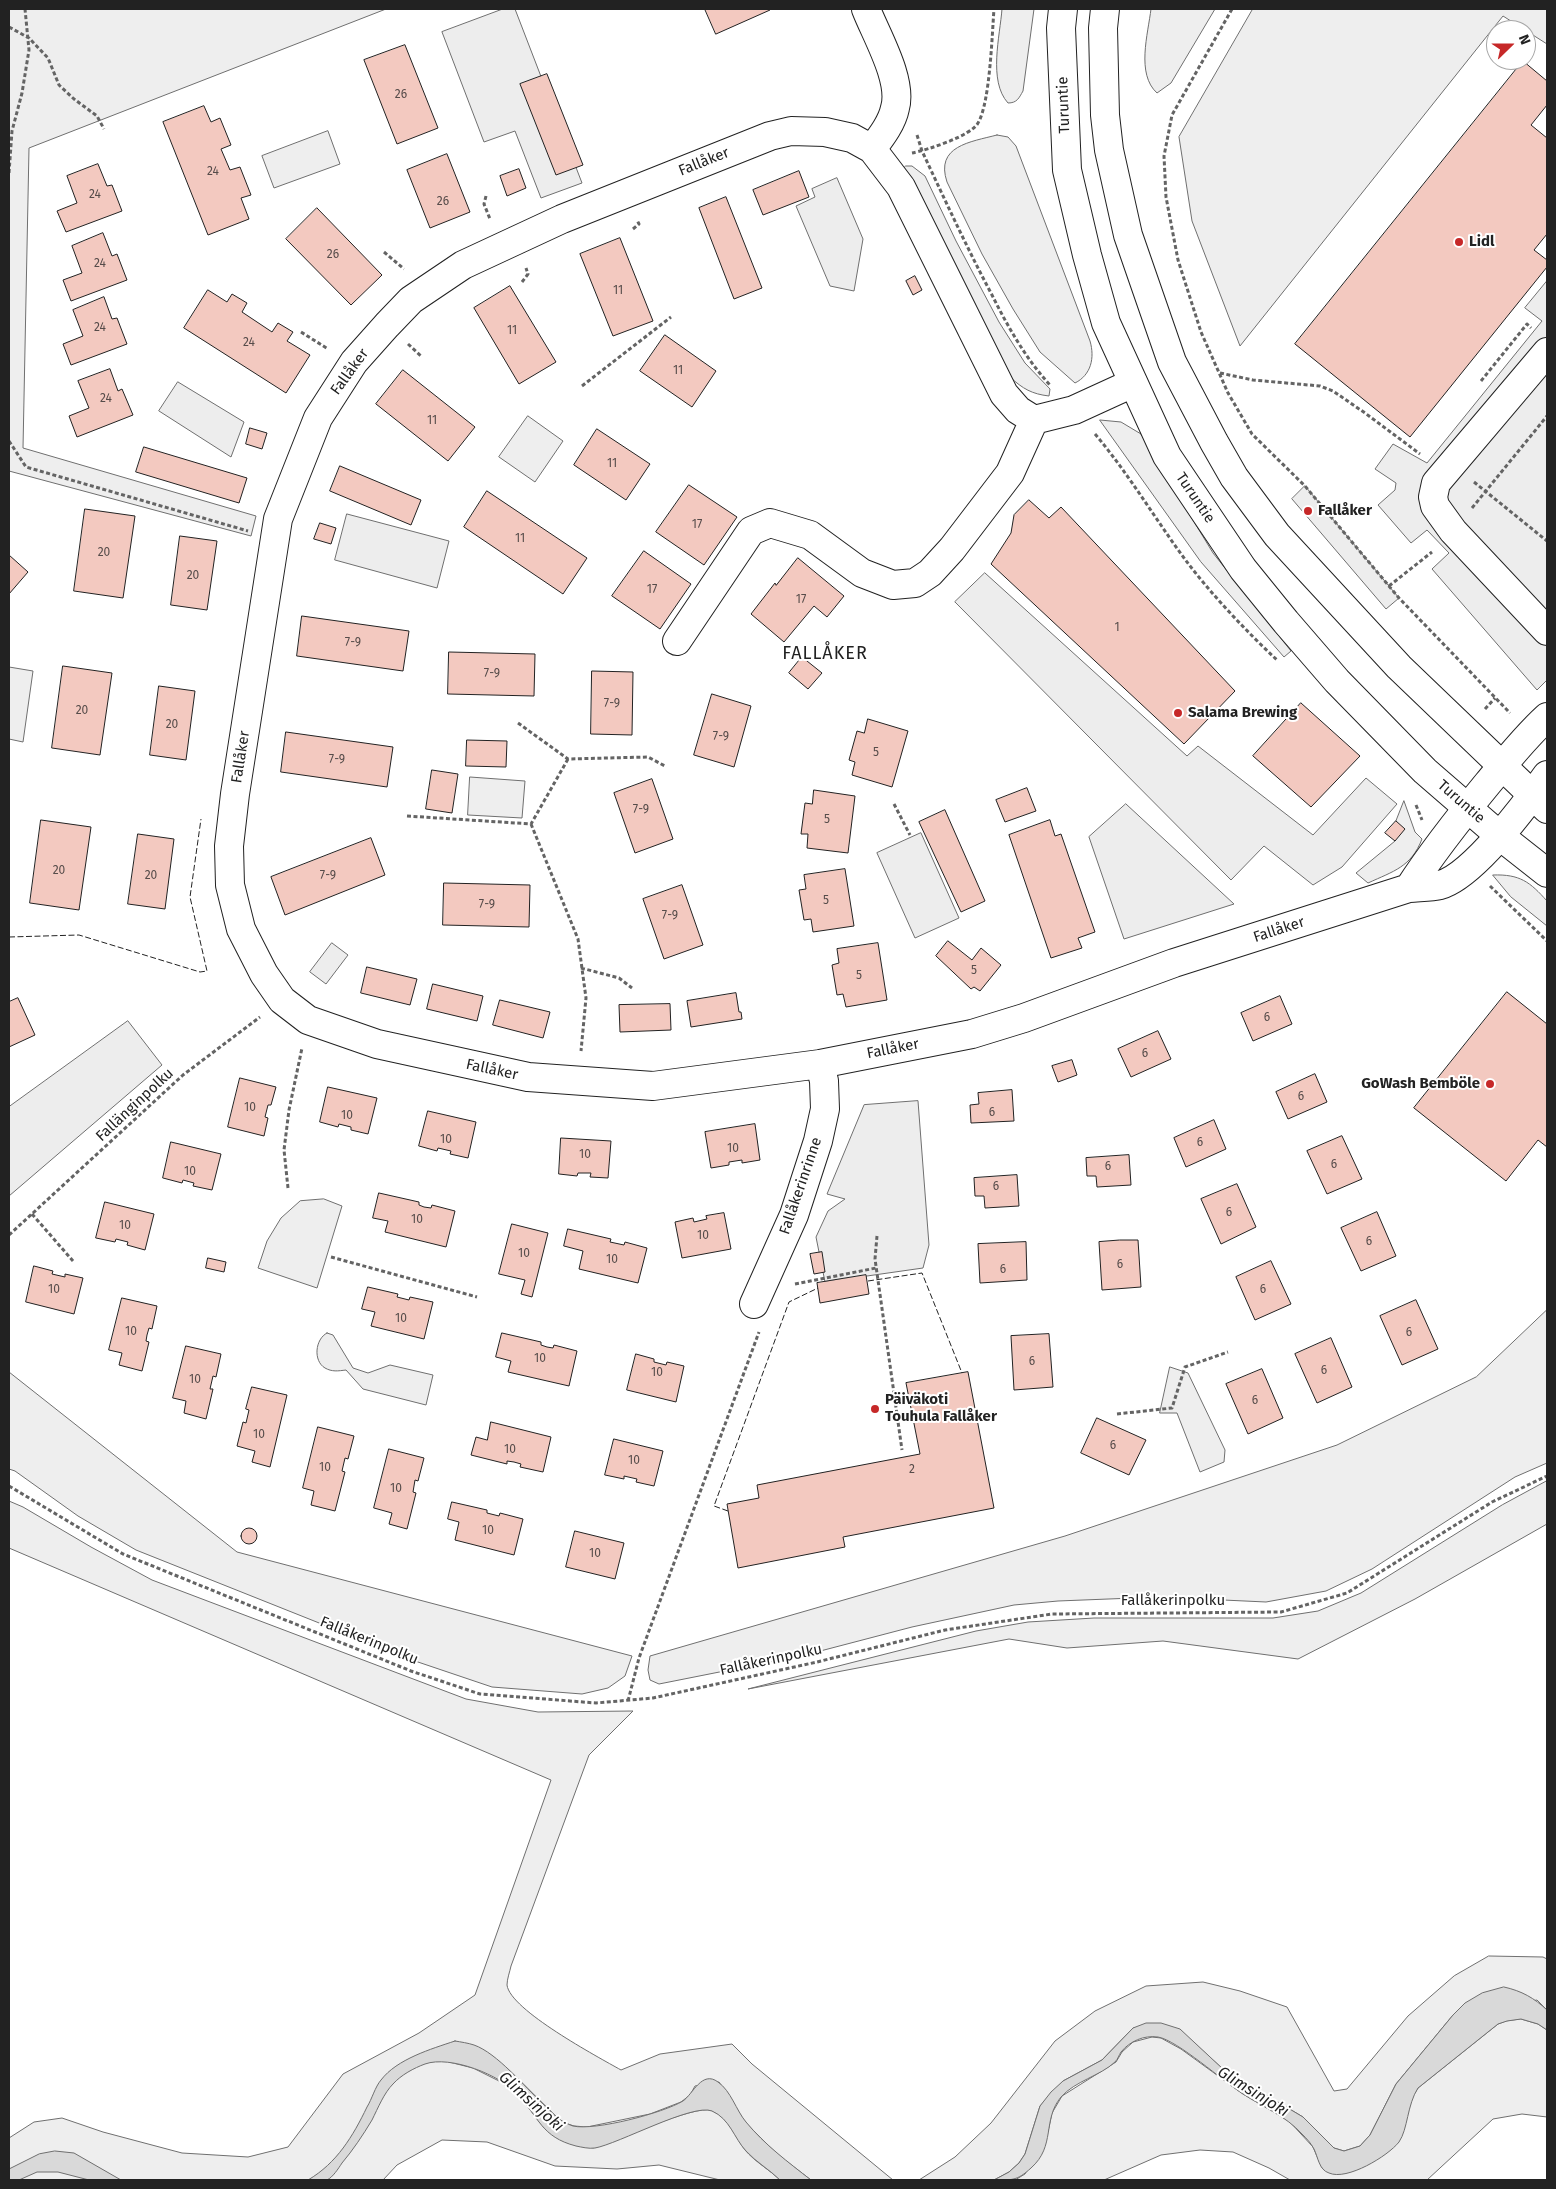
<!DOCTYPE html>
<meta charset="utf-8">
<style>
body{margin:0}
#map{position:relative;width:1556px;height:2189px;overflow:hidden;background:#fff;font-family:"Fira Sans",sans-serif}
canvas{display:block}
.frame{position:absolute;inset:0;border:10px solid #222;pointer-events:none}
.north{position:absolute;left:1486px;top:20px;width:50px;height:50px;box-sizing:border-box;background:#fff;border:1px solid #a7a7a7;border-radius:50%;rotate:68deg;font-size:14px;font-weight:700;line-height:20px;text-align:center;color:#222}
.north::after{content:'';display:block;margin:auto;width:18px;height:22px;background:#c62828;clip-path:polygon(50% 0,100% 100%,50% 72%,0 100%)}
</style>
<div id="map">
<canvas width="1556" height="2189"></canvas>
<div class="frame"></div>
<div class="north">N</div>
</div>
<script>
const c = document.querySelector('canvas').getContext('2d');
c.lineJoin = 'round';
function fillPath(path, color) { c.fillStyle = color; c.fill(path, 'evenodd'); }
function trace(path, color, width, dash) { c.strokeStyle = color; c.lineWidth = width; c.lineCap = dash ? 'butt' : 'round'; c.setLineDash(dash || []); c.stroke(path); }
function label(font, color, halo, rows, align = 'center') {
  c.font = font + ' "Fira Sans",sans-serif'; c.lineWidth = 4; c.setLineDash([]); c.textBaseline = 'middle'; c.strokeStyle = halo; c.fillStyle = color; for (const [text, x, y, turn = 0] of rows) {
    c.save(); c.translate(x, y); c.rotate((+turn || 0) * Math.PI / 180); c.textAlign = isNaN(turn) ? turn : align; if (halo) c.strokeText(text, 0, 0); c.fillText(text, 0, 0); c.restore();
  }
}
const green = new Path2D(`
 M9,9h377l-357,139 -6,300 233,68 -5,20 -242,-65z
 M1002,9h32l-11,82c-4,7 -6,12 -15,12 -20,-22 -8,-67 -6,-94z
 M1151,9h64l-44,74 -14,10c-21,-19 -9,-59 -6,-84z
 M1253,9h291l3,1v34l-44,-28 -263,330 -48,-125 -13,-84z
 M328,131l12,33 -66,24 -12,-32z
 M997,135l11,2 8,9 74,195c5,17 1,34 -15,42l-35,-31 -27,-43 -31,-55 -35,-72c-12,-36 23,-40 50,-47z
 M906,166h6l13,10 31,65 43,81 26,41 25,26 -1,7c-17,-2 -26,-7 -39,-19l-92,-186 -14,-23z
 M528,416l35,25 -28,41 -36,-25z
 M1100,420l21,2 20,12 16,22 25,46 31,51 78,98 -7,6 -83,-95z
 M9,667l24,4 -10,71 -14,-3z
 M470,777l55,4 -3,37 -54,-3z
 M1404,801l11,31 7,7c-11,28 -28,32 -54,44l-12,-10 39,-32 1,-20z
 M1493,875c27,-1 37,7 54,26v25l-36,-29z
 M324,1199l18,7 -25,82 -59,-20 9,-27 14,-23 19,-17z
 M1547,1310v153l-32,14 -143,92 -46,22 -60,11 -107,-5 -101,4 -44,4 -102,22 -107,28 -146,29 -9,-4 -2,-10 2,-14 415,-120 272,-91 139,-68z
 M327,1333l6,2 20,33 15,5 22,-8 43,10 -7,30 -63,-16 -17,-19c-8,1 -14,2 -21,-2 -12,-7 -10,-29 2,-35z
 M1170,1367l18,6 37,77 -1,12 -24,10 -23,-59h-17z
 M9,1372l228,180 395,104 -7,20 -17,12 -26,6 -90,-7 -80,-27 -276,-110 -58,-34 -63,-45 -6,-2z
 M1547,1481v43l-132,75 -117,60 -135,-18 -96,7 -58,-9 -261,50 228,-58 52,-9 66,-4h179l45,-7 43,-18 141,-88z
 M9,1501l14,6 68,40 61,33 314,119 72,13 95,-1 -44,44 -78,211c-1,5 -4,13 -4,19 3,25 91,72 114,85l39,-16 72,-10 20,20 141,116h-82l-34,-26 -32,-32 -26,-40 -24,4 -5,9 -9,7 -31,12 -63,13 -13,-1 -12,-4 -52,-51 -27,-21 -34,12 24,6 26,13 18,12 28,36 48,19c21,-7 100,-42 117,-38 18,5 25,27 35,40 10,12 25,20 35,30h-60l-61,-15 -42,4 -62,-3 -68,-24 -45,-2 -45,25 -14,15h-374v-42l25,-16 28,-4 41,14 79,21 66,4 40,-10 55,-73 76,-41 56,-38 76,-215 -542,-232z
 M1489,1956l54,1 4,2v51l-10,-10 -84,15 -57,69 -26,51 -10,11 -16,5 -10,-3 -31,-31 -79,-47 -44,-40 -47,-2 -31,32 -39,21 -23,25 -15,48 -6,9 -10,9 -15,8h-75l36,-23 36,-34 64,-82 40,-30 51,-25 57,-4 37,9 47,16 47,84 13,-2 61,-73 46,-40z
 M1521,2019l17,5 9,6v87l-25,-3 -29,5 -66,61h-137l-21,-12 -36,-16 -33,-2 -39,5 -57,25h-89l10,-6 23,-42 4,-19 10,-17 54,-34 6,-10 11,-10 19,-5 9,1 20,11 62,45 46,27 24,26 9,21 83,-45 6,-24 7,-11 80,-64 8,-3z`);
fillPath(green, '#eee');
trace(green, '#6f6f6f', 1);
const parking = new Path2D(`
 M503,9h12l67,174 -41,15 -26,-67 -31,11 -42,-110z
 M837,178l26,61 -9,52 -24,-5 -34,-80 19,-9 -3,-8z
 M1547,281v399l-10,10 -105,-121 17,-16 -22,-23 -16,13 -33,-38 17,-15 1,-7 -21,-14 18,-25 34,19 115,-142 -17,-13z
 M178,382l66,40 -13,35 -72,-46z
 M1305,486l94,112 -13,11 -94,-110z
 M347,514l102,27 -12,47 -102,-28z
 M985,573l202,183 11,-10 115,89 53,-57 31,26 -55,63 -29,18 -49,-39 -33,34 -276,-278z
 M1126,804l108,100 -110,35 -35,-102z
 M921,833l38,85 -44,20 -38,-85z
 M332,943l16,12 -22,29 -16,-12z
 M128,1021l34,44 -153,131v-89z
 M918,1101l11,144 -6,23 -98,14 -9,-45 12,-26 17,-12 -18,-5 37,-89z`);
fillPath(parking, '#ededed');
trace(parking, '#6f6f6f', 1);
const water = new Path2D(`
 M1504,1987c18,4 30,11 43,23v20l-9,-6 -17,-5 -14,2 -9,3 -80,64c-11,17 -10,41 -19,54 -11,14 -52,39 -70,31 -10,-3 -11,-16 -15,-24 -3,-6 -8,-11 -12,-15 -16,-18 -39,-27 -59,-40 -19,-12 -66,-54 -85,-57 -14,-2 -28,4 -37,15 -2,3 -3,7 -6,10 -15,14 -40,19 -54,35 -19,23 -5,49 -30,71 -14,13 -19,12 -37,12l15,-8 10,-9 6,-9 15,-48 11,-14 12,-11 39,-21 31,-32 13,-5h15l19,6 44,41 79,47 31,31 10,3 16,-5 10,-11 26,-51 57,-69 12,-12 17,-10z
 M455,2041c6,1 13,2 19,4 23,8 51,42 69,59 9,9 17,18 30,22 22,5 90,-13 110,-25 10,-7 19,-31 35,-19 13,9 18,28 28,40 19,23 42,40 65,58h-31c-10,-10 -24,-18 -34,-29 -12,-13 -16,-32 -34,-40 -19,-8 -94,33 -117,37 -6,1 -14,-1 -19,-2 -35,-9 -37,-29 -58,-51 -17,-20 -68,-40 -93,-31 -11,4 -24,11 -32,20 -9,9 -15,24 -21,36 -9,15 -19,30 -30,43 -4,6 -9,14 -15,17 -5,2 -13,0 -19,0 29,-17 45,-44 59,-73 5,-8 8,-20 14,-27 16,-21 50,-31 74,-39z
 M55,2151l19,2 47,27h-32l-31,-8h-21l-18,8h-10v-11l30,-15z`);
fillPath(water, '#d9d9d9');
trace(water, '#6f6f6f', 1);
const building = new Path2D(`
 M705,9h65v1l-54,24z
 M405,45l33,83 -41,16 -33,-84z
 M1523,61l24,20v24l-16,20 16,13v96l-13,16 13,10v7l-137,170 -115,-93z
 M547,74l36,91 -27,10 -36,-91z
 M204,106l7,16 9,-4 11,27 -10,4 9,21 10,-3 11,28 -10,3 8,21 -41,16 -45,-113z
 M447,154l23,58 -40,16 -23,-58z
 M98,164l9,22 5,-1 10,26 -56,21 -9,-21 20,-8 -10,-27z
 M519,169l7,19 -19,8 -7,-20z
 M799,171l10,26 -46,18 -10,-25z
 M726,197l36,91 -28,11 -35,-91z
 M317,208l65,67 -31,30 -65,-66z
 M103,233l9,23 5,-2 10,26 -56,21 -8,-21 19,-7 -10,-27z
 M620,238l33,83 -40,15 -33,-82z
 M915,276l7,14 -9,5 -7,-14z
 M510,286l46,76 -37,22 -45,-76z
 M208,290l19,12 5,-8 15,9 -5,9 30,20 6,-9 15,9 -6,9 23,14 -24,38 -102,-65z
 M104,297l8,22 5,-1 10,26 -56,21 -8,-21 20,-8 -10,-26z
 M665,335l51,36 -24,36 -52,-36z
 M110,369l8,22 4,-2 11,26 -56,22 -8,-21 20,-8 -11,-27z
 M403,370l72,57 -27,34 -72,-57z
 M250,428l17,5 -5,16 -16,-5z
 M597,429l53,35 -24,36 -52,-35z
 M144,447l103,31 -8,25 -103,-31z
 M340,466l81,34 -10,25 -81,-34z
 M689,485l48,32 -33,48 -48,-33z
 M487,491l100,67 -24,36 -99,-67z
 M1029,500l20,18 12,-11 174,184 -51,53 -193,-180 20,-31 3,-18z
 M85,509l50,7 -12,82 -49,-7z
 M320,523l16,5 -5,16 -17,-5z
 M180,536l37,5 -10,69 -36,-5z
 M644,551l47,33 -31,45 -48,-33z
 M9,555l19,17 -19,22z
 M798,558l46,38 -17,21 -13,-11 -30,36 -33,-28 24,-31 1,2z
 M302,616l107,15 -6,40 -106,-15z
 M449,652l86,2 -1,42 -86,-2z
 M802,657l20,16 -14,16 -19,-16z
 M63,666l49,7 -12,82 -48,-7z
 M592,671l41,1 -1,63 -41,-1z
 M159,686l36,5 -9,69 -36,-5z
 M712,694l39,12 -17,61 -40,-12z
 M1301,703l59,53 -49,51 -58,-51z
 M868,719l40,12 -16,56 -40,-12 3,-13 -6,-2 8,-29 7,2z
 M286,732l107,15 -6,40 -106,-15z
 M467,740l40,1 -1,26 -40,-1z
 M432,770l26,4 -6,39 -26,-4z
 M652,779l21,60 -38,14 -21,-60z
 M1027,788l9,23 -31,11 -9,-22z
 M814,790l41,6 -7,57 -41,-5 1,-14h-7l4,-31 7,1z
 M945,810l40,91 -24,11 -42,-90z
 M41,820l50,7 -12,83 -49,-7z
 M1050,820l5,16 6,-2 34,98 -17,6 4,10 -31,10 -42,-123z
 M1396,821l9,8 -10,12 -10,-8z
 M138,834l36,5 -9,70 -37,-5z
 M371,838l14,37 -100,40 -14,-38z
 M845,869l9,57 -41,6 -2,-13 -7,1 -5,-30 7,-1 -2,-14z
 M444,883l86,2 -1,42 -86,-2z
 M682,885l21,60 -39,14 -21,-60z
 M948,941l24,19 9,-12 20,17 -21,26 -6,-4 -3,2 -35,-33z
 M878,943l9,57 -41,7 -3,-13 -6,1 -5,-30 7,-2 -2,-14z
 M367,967l50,12 -7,26 -49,-12z
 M433,984l50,12 -6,25 -50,-12z
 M1507,992l40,32v123l-9,-7 -32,41 -92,-73z
 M736,993l3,19h2l1,7 -51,8 -4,-26z
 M1280,996l12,28 -39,17 -12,-28z
 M18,998l17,37 -26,12v-45z
 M500,1000l50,12 -7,26 -50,-13z
 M670,1004l1,26 -51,2 -1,-27z
 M1158,1031l13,28 -40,18 -13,-28z
 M1072,1060l5,15 -19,7 -6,-16z
 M1315,1074l12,28 -39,17 -12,-27z
 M240,1078l36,9 -5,18h-3l-3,12 3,1 -4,18 -36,-9z
 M328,1087l49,11 -9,36 -17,-4v-3l-12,-3 -1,3 -18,-5z
 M1012,1090l2,31 -43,2 -1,-18 9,-1 -1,-11z
 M428,1111l48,11 -8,36 -18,-4 1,-3 -13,-3 -1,3 -18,-5z
 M1214,1120l12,29 -40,18 -12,-29z
 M755,1124l5,36 -18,3v-3l-13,2v3l-18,3 -6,-36z
 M1342,1136l20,43 -35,15 -20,-43z
 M561,1138l50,3 -3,37 -18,-1 1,-4h-13l-1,3 -18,-2z
 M171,1142l50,12 -9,36 -19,-4 1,-3 -11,-3 -1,3 -19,-5z
 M1129,1155l2,30 -34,2 -1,-11h-9l-1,-18z
 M1017,1175l2,31 -34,2 -1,-12h-9l-1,-18z
 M1237,1184l19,43 -35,17 -20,-45z
 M379,1193l40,9v3l5,2 7,1 1,-3 23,6 -9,36 -61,-15 3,-11 -15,-3z
 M105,1202l49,12 -9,36 -18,-5 1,-3 -12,-3 -1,3 -19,-4z
 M1377,1212l19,44 -35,15 -20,-43z
 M724,1213l7,36 -49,9 -7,-36 18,-4 1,4 13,-3 -1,-3z
 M512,1224l36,9 -16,64 -11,-3 4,-14 -26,-6z
 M568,1229l43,10 -1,3 14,3 1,-3 22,6 -9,35 -59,-14 4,-18 -19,-5z
 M1120,1240h18l3,47 -39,3 -3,-48z
 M1026,1242l1,38 -47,3 -2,-39z
 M822,1252l3,20 -11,2 -4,-20z
 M208,1258l18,4 -2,10 -18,-4z
 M1271,1261l20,43 -36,16 -19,-43z
 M34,1266l19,5 -1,3 13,3v-3l18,4 -9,36 -48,-12z
 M866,1275l3,19 -49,9 -3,-20z
 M368,1287l30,7 -1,3 12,3 1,-3 23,5 -9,37 -53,-13 4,-14 -13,-3z
 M122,1298l35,8 -5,23 -3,-1 -2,7 -1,6 3,1 -7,29 -23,-6 3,-12 -13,-3z
 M1416,1300l22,49 -36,16 -22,-49z
 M502,1333l39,9v3l6,2 6,1 1,-3 23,6 -8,35 -61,-14 3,-11 -15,-4z
 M1049,1334l4,53 -39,3 -3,-54z
 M1331,1338l21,49 -35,16 -22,-49z
 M186,1346l35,8 -5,23 -3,-1 -3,13h3l-7,30 -22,-6 2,-12 -13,-3z
 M636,1354l18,5v3l12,3 1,-3 17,4 -8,36 -49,-12z
 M1262,1369l21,49 -35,16 -22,-50z
 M968,1372l26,136 -151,29 2,10 -107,21 -11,-64 32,-6 -2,-13 163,-31 -14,-71z
 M252,1387l35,8 -17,72 -18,-5 3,-11 -18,-5 6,-24 3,1 3,-13 -3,-1z
 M1097,1418l49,22 -17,35 -48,-22z
 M491,1422l60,15 -8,35 -23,-5 1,-3 -7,-2 -7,-1v3l-36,-9 5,-18 11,3z
 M318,1427l36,9 -6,23 -3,-1 -3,13 3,1 -10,39 -24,-6 3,-14 -11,-3z
 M614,1439l49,12 -9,35 -18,-4 1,-3 -13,-3v3l-19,-4z
 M389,1449l35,9 -6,23 -3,-1 -2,12 3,1 -9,36 -18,-5 3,-11 -18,-5z
 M452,1502l35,8v3l12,3 1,-3 23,6 -9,36 -59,-15 4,-18 -11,-3z
 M241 1536a8 8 0 1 1 16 0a8 8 0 1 1-16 0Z
 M575,1531l49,12 -9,36 -49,-12z`);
fillPath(building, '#f3c9c0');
trace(building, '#222', 1);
const minor = new Path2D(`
 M866,9c10,26 37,71 29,99 -3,15 -14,29 -23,41
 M1547,352l-111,131 -3,14 2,9 18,25 94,100
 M1133,383l-59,27 -40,10 -16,-10 -14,-16 -103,-207 -29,-38 -20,-11 -27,-6 -34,-1 -21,5 -208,83 -99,46 -52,35 -24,25 -33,37 -36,56 -40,101 -43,275 -6,52 1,39 11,44 23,45 18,26 26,20 69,24 151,33 125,9 167,-22 152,-30 52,-16 150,-55 235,-75c10,-1 22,-1 31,-3 33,-9 87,-82 107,-110
 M677,641l74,-110 19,-8 40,12 52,38 31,12 22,-2 15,-10 22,-24 58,-76 24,-53
 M1409,888c24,-37 51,-71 79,-105 19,-23 37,-46 59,-66
 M754,1304l40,-89 24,-74 7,-32 -1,-28 -4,-17`);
const major = new Path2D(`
 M1063,9l-2,19 6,142 20,85 19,68 61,133 76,113 43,53 51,59 88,90 75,65 47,37
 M1105,9l-2,19 2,87 4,35 19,85 44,127 42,80 20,35 43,58 122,132 148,142`);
trace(minor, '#222', 30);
trace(major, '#222', 30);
trace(new Path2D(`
 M1232,9l-60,106 -8,41 2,41 12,63 23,72 27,61 24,41 53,52 94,112 111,115
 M9,27l20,11 19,20 11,27 15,14 23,17 7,13
 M917,135l5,16c23,49 45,97 70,144 16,32 34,64 58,90
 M912,153c15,-3 59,-17 66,-30 12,-20 14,-88 16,-114
 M9,173l3,-42 10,-38 7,-43 -4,-41
 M486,196l-2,8 6,15
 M633,229l6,-5 -2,-4
 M384,252l20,17
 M522,282l6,-8 -2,-6
 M301,332l27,17
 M408,344l13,12
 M1220,373l33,7 67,6 13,5 32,22 55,41
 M1481,381l46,-57 4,4
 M582,386l89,-69
 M1095,434c33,39 59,83 89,124 26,35 61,72 93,102
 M9,441l17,26 222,64
 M1474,482l73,59
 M1472,508l75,-92
 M1389,586l43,-34
 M1485,709l10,-11
 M518,723l50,36 80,-2 17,9
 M894,804l16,31
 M1416,805l6,15
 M407,816l124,8 37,-65
 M531,824l47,115 8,59 -5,53
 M1490,886l57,55
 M581,968l38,10 13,10
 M288,1188l-4,-38 5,-40 13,-62
 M32,1214l41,47
 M9,1235l174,-160 77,-58
 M877,1236l-2,23 27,191
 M331,1257l146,40
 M795,1284l81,-16
 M1117,1414l55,-6 13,-41 43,-15
 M9,1486l114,68 288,117 69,23 116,9 57,-5 164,-36 128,-32 107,-16 229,-2 66,-19 145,-91 55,-26
 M628,1701l11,-43 120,-326`), '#646464', 3, [4, 2.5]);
trace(minor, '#fff', 28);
trace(major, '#fff', 28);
trace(new Path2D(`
 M9,937l70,-2 121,37 7,-1 -17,-74 11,-78
 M868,1281l54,-8 40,100
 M728,1511l-14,-5 75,-204 29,-14`), '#222', 1, [6, 2.5]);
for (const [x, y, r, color] of [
 [1459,242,5,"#c62828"],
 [1308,511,5,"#c62828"],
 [1178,713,5,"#c62828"],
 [1490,1084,5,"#c62828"],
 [875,1409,5,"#c62828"]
]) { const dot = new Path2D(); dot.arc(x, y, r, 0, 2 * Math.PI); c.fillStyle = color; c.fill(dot); trace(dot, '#fff', 2); }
label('12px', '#564c4a', null, [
 ["26",401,95],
 ["24",213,172],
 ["24",95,195],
 ["26",443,202],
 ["26",333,255],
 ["24",100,264],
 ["11",618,291],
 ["24",100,328],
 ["11",512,331],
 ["24",249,343],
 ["11",678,371],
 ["24",106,399],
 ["11",432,421],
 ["11",612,464],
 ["17",697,525],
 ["11",520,539],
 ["20",104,553],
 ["20",193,576],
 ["17",652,590],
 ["17",801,600],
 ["1",1117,628],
 ["7-9",353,643],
 ["7-9",492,674],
 ["7-9",612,704],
 ["20",82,711],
 ["20",172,725],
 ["7-9",721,737],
 ["5",876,753],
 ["7-9",337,760],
 ["7-9",641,810],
 ["5",827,820],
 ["20",59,871],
 ["20",151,876],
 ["7-9",328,876],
 ["5",826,901],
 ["7-9",487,905],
 ["7-9",670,916],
 ["5",974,971],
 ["5",859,976],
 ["6",1267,1018],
 ["6",1145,1054],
 ["6",1301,1097],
 ["10",250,1108],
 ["6",992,1113],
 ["10",347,1116],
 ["10",446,1140],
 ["6",1200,1143],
 ["10",733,1149],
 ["10",585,1155],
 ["6",1334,1165],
 ["6",1108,1167],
 ["10",190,1172],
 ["6",996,1187],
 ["6",1229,1213],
 ["10",417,1220],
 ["10",125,1226],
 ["10",703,1236],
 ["6",1369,1242],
 ["10",524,1254],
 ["10",612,1260],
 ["6",1120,1265],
 ["6",1003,1270],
 ["10",54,1290],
 ["6",1263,1290],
 ["10",401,1319],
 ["10",131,1332],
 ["6",1409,1333],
 ["10",540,1359],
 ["6",1032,1362],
 ["6",1324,1371],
 ["10",657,1373],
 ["10",195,1380],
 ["6",1255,1401],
 ["10",259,1435],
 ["6",1113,1446],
 ["10",510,1450],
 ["10",634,1461],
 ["10",325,1468],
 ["2",912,1470],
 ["10",396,1489],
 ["10",488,1531],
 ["10",595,1554]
]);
label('15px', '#222', '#fff', [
 ["Turuntie",1064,105,-92],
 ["Fallåker",704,162,-22],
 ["Fallåker",350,372,-54],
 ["Turuntie",1195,498,56],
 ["Fallåker",241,757,-81],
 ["Turuntie",1461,802,41],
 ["Fallåker",1279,930,-18],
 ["Fallåker",893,1049,-11],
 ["Fallåker",492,1070,12],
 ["Fallänginpolku",135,1105,-43],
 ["Fallåkerinrinne",801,1186,-71],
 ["Fallåkerinpolku",1173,1601],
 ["Fallåkerinpolku",369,1641,22],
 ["Fallåkerinpolku",771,1660,-12]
]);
label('bold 15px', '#222', '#fff', [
 ["Lidl",1469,242],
 ["Fallåker",1318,511],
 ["Salama Brewing",1188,713],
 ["GoWash Bemböle",1480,1084,"right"],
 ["Päiväkoti",885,1400],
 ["Touhula Fallåker",885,1417]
], 'left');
label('italic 16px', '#222', '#fff', [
 ["Glimsinjoki",1253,2092,32],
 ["Glimsinjoki",531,2102,42]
]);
c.letterSpacing = '1px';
label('18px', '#222', '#fff', [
 ["FALLÅKER",825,654]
]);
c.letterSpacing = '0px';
</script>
